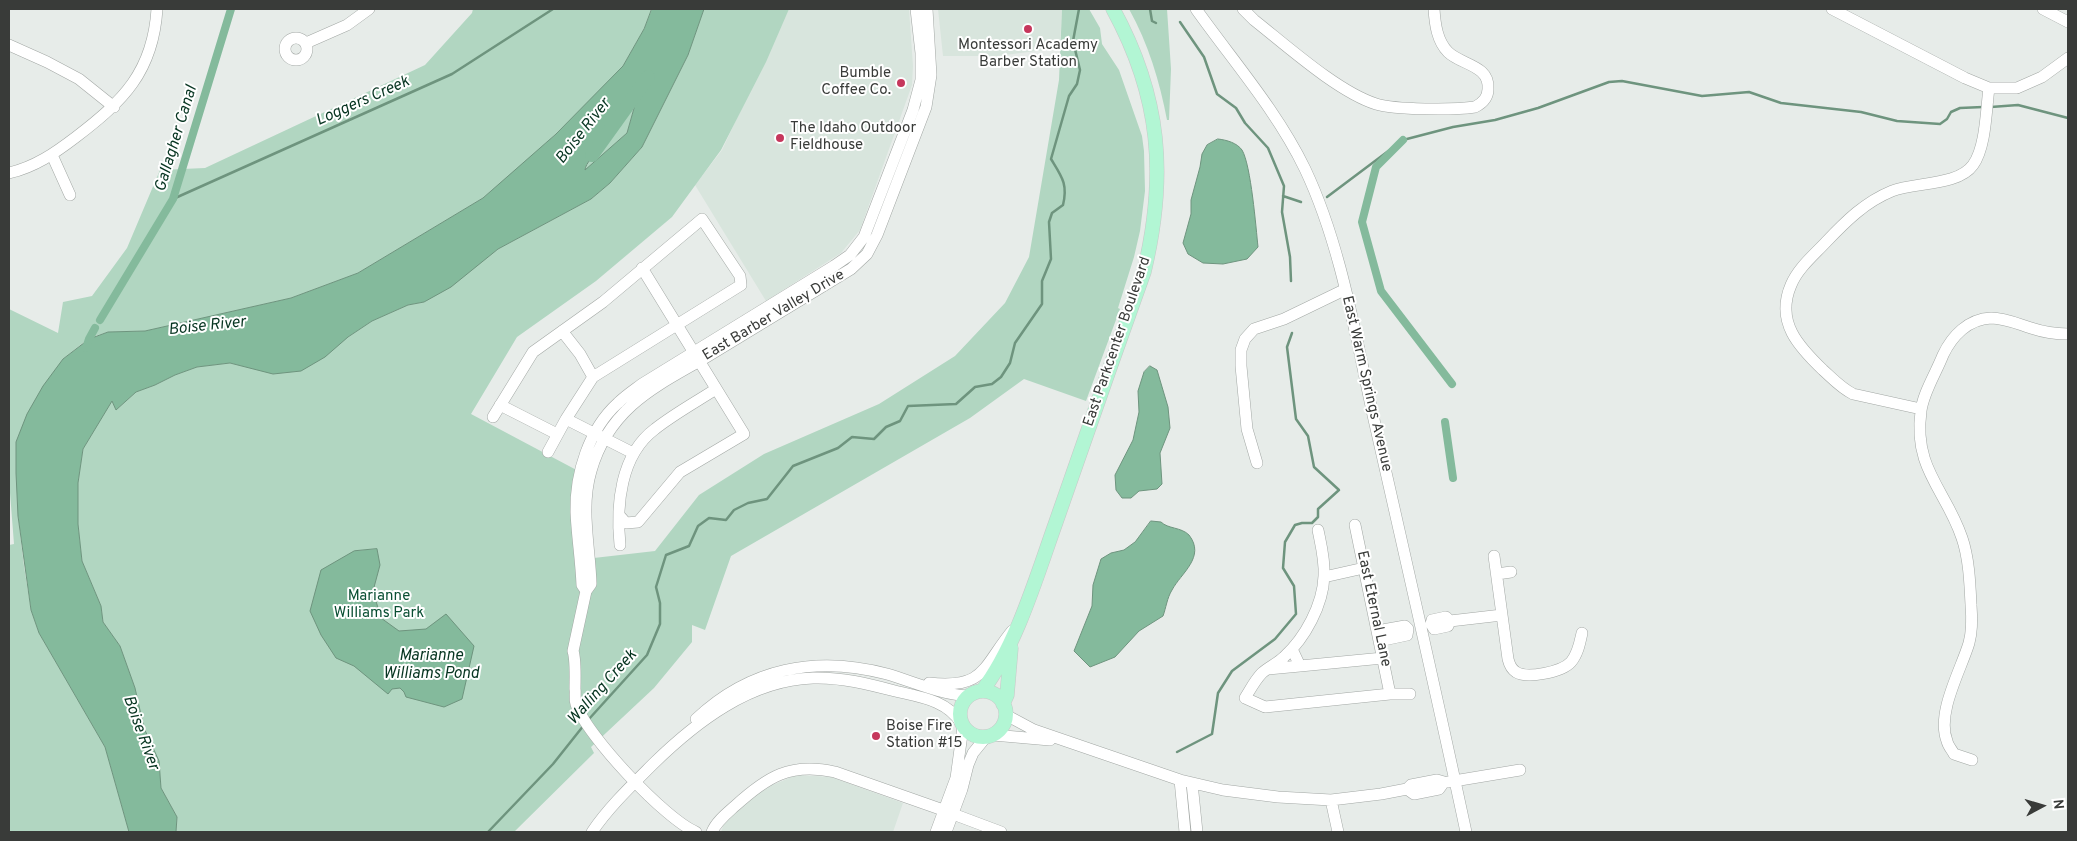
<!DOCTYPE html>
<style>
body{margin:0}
#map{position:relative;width:2077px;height:841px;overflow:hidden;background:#e7ece9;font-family:Overpass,sans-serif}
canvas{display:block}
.frame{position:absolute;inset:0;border:10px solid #393b39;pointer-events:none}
.north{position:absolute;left:2017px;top:781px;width:50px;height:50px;-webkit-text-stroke:4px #fff;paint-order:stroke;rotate:84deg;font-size:14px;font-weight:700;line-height:20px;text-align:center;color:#393b39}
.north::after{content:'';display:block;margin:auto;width:18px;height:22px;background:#393b39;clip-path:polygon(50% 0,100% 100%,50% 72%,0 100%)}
</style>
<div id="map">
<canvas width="2077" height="841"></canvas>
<div class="frame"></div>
<div class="north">N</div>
</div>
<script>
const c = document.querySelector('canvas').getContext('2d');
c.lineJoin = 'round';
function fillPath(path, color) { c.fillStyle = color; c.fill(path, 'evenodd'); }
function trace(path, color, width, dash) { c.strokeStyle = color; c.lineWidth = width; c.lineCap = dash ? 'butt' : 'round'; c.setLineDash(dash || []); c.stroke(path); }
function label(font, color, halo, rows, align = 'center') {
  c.font = font + ' Overpass,sans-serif'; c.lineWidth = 4; c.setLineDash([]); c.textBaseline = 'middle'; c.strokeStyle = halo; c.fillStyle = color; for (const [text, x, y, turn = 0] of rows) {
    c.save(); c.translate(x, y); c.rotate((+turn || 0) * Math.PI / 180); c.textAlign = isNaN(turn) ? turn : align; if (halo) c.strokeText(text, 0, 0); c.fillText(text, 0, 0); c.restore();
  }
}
fillPath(new Path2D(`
 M788,9h121l4,57 -1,19 -52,145 -19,23 -75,48 -71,-116 27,-35z
 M938,9h124l-2,39 -63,8h-54z
 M796,775l35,2 72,26 -10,29h-172l6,-17 34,-25z`), '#d8e5dd');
fillPath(new Path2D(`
 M473,9h179l-8,20 -21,37 -33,35 -69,66 -38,31 -125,75 -67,25 -146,33 -37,1 -19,6 -26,21 -45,157 6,50 7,44 8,23 66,114 24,85h-120v-287l5,-1 -5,-64v-171l49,24 5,-31 29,-6 35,-48 33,-78 45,-2 220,-103 47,-52z
 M704,9h85l-23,53 -45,88 -49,67 -76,64 -79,56 -46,77 113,60 1,85 70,-8 44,-56 65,-41 115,-50 76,-48 50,-53 24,-46 30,-177 3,-71h27l11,19 2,16 17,26 23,66 2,15 1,40 -5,40 -6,26 -16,51 2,1 -34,92 -62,-22 -54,39 -239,138 -26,74 -13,-5v17l-38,46 -63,59 3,6 -80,79h-338l1,-15 -16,-29 -2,-27 -15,-33 -9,-40 -15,-42 -17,-24 -2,-16 -19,-45 -4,-37v-41l5,-34 29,-49 4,10 20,-18 19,-7 20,-10 22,-8 33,-4 18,4 100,-30 24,-16 36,-16 16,-3 74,-53 93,-50 19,-16 32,-36 46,-92z
 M1129,9h38l4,60 -2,51h-2c-7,-38 -19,-77 -38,-111z
 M636,90l2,4 -11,39 -42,38c1,-8 8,-14 12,-21 13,-24 19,-40 39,-60z`), '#b1d6c1');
const water = new Path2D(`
 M652,9h52l-16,46 -46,92 -32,36 -19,16 -93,50 -47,38 -27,15 -16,3 -36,16 -24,16 -23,20 -24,14 -28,3 -43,-11 -33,4 -22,8 -20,10 -19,7 -20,18 -4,-9 -29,48 -5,34v41l4,37 19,45 2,16 17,24 15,42 9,40 15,33 2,27 16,29 -1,15h-47l-24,-85 -66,-114 -8,-23 -13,-94 -2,-43v-31l11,-28 16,-28 20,-27 26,-20 19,-7 37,-1 146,-33 67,-25 125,-75 73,-64 67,-68 21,-37zM637,90l1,4 -11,39 -42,37c1,-8 9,-13 12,-20 12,-22 20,-44 40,-60z
 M1218,139c9,1 19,4 24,11 9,15 14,78 16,97l-11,12 -24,5 -20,-1 -15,-9 -5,-11 8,-29v-14l9,-33 2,-13 5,-9z
 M1150,366l7,4 11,37 2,21 -10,25 2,31 -5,5 -18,2 -8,7h-9l-6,-8 -1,-15 18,-35 6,-28 -1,-21 6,-19z
 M1151,521l10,1c7,7 20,5 28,13 17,22 -8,38 -17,55 -5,8 -6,18 -9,26l-24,15 -24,26 -25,10 -16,-16 18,-45 1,-21 8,-26 10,-6 13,-3 11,-8z
 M377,549l3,16 -7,26 8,27 18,13 27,-2 20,-15 28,32 -12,53 -18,8 -38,-10 -2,-5 -4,-4 -8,1 -4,5 -34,-28 -18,-8 -15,-23 -11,-24 11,-41 33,-19z`);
fillPath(water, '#84ba9c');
trace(water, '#6e947e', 1);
trace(new Path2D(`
 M1150,9l2,12 4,2
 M1180,22l24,35 13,37 19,14 9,15 23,25 16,38 -2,26 8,45 1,24
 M1991,107l27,-2 50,13
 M1283,196l18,6
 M1327,197l76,-57 50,-13 42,-7 43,-12 71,-26 13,-1 80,15 47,-4 32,11 80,9 36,9 43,3 7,-5 4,-7 9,-4 23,-1
 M173,199l279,-125 101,-65
 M589,719l58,-64 13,-31v-21l-4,-16 10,-32 23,-9 9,-20 11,-8 17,2 8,-10 14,-7 19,-4 26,-33 45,-18 14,-11 22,2 12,-12 14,-6 8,-15 48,-2 19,-17 17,-3 9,-7 9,-14 5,-20 27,-39v-23l9,-22 -2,-37 3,-9 11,-8c5,-21 -1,-28 -12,-46l18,-63 8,-12 3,-14 -7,-29 6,-32
 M1177,752l35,-18 6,-41 14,-22 43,-32 21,-25 -2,-28 -11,-18 2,-26 10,-17 7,-2h10l6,-6v-8l21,-19 -25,-23 -6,-31 -12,-17 -9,-72 5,-14
 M488,832l65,-68 31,-39`), '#6e947e', 2.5);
trace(new Path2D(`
 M1403,140l-27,27 -14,55 19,69 71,93
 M100,320l73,-121 58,-190
 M86,348l3,-9 6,-11
 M1445,422l8,56`), '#84ba9c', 8);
trace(new Path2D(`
 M592,155l56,-78`), '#84ba9c', 14);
const minor = new Path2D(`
 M1196,9c37,52 81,102 109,160 37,78 51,171 70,255 31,136 62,272 91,408
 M1243,9l11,11c33,26 84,72 122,84 19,6 79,6 99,3 8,-4 13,-10 13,-18 2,-24 -27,-24 -40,-37 -11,-11 -13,-28 -14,-43
 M1832,9l133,69 24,10h28l25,-11 26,-19
 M2043,9l25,13
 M285 49a11 11 0 1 1 22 0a11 11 0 1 1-22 0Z
 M306,43l41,-18 22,-16
 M9,45l38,17 32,17 35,28
 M52,155l18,40
 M9,173c26,-6 46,-20 67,-36 47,-36 77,-65 81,-128
 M562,331l18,23 13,23
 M500,405l57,29
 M1921,409l-68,-15c-12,-6 -20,-15 -30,-24 -24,-23 -48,-48 -32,-85 7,-17 23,-30 35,-43 20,-21 39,-40 66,-51 23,-9 66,-5 81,-26 13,-18 13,-55 16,-77
 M493,417l40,-65 70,-50 99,-83 38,57 1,9 -148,92 -27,42 -18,33
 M566,419l67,34
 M1257,463l-10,-34 -6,-63v-16l4,-11 9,-10 30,-10 60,-29
 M619,515l7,8 12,-1 42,-50 64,-38 -102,-166
 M1355,525l35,169
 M1318,530c3,15 7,30 6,46 -1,29 -19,62 -40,81 -6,6 -15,10 -22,16 -7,7 -12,17 -17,25l20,9 125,-13h20
 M620,545c-4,-39 0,-90 35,-116 19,-15 41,-27 61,-40
 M1494,556l14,103c1,4 3,10 8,13 11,7 46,0 55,-10 7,-8 9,-20 11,-29
 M1497,574l14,-2
 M1324,577l40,-9
 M586,591l-4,-6c-1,-25 -5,-49 -6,-73 -1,-38 13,-83 42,-109 7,-7 16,-13 24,-19l192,-118 16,-11 14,-18 49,-127 8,-30v-27l-5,-44
 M1446,617l4,4 -2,5 -14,3 -3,-5 1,-4z
 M1450,621l52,-6
 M1377,631l28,-5 3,3 -1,6 -28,6
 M1300,666l83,-8
 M1268,669l32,-3 -8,-17
 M929,683c56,6 53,-15 83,-52
 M1006,715l28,15 146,50 43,10 55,7 53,3 50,-6 26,-5 4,-4 26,-5 7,2 -5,7 -25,5 -7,-5
 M696,719c54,-51 120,-64 191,-45 27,8 53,20 81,22
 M993,735l57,5
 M1972,760l-18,-6c-2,-4 -6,-8 -7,-13 -11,-28 14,-71 22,-98 3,-11 3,-26 2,-38 -1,-21 -2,-47 -9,-67 -16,-48 -49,-69 -41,-127 2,-18 15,-38 22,-56 9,-19 25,-36 48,-37 14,0 27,6 40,10 12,4 25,6 37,6
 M1180,780l5,52
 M1448,782l72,-12
 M1192,783l5,49
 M1331,800l7,32
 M953,814l48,18
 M592,832c16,-24 40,-47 61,-68 43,-42 97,-84 160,-86 28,-1 55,6 82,13 25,6 52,9 66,32
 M696,832c-30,-12 -110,-97 -120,-128 -2,-6 0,-10 -1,-15 0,-11 1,-29 -2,-38l13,-60 5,-7c-1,-37 -11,-76 0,-113 7,-25 21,-48 41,-66 22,-20 51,-34 76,-49 48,-29 95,-58 143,-87l16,-15 10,-19 49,-128 5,-32 -4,-66
 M712,832c4,-10 14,-18 23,-26 32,-29 55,-44 100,-34l108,38
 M936,832l20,-54 7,-51
 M946,832l16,-43 6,-24 5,-12 13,-16`);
const major = new Path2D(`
 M960 714a23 23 0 1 1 46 0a23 23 0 1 1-46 0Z
 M982,691c34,-44 55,-116 74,-169 29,-83 58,-167 88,-250 23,-96 17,-175 -31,-263
 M1003,704l4,-9 4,-47`);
trace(minor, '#a2a7a4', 12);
trace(major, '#c8c8c8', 15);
trace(minor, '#fff', 11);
trace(major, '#b2f6d4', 14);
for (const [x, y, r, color] of [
 [1028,29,5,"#c6375c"],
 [901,83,5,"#c6375c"],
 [780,138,5,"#c6375c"],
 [876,736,5,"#c6375c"]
]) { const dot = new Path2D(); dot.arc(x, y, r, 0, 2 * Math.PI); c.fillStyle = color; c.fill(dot); trace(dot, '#fff', 2); }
label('15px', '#393b39', '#fff', [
 ["Montessori Academy",1028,46,"center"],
 ["Barber Station",1028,63,"center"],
 ["Bumble",891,74,"right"],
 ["Coffee Co.",891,91,"right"],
 ["The Idaho Outdoor",790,129],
 ["Fieldhouse",790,146],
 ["Boise Fire",886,727],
 ["Station #15",886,744]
], 'left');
label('15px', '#393b39', '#fff', [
 ["East Barber Valley Drive",774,316,-31],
 ["East Parkcenter Boulevard",1118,342,-71],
 ["East Warm Springs Avenue",1366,384,77],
 ["East Eternal Lane",1373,609,78]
]);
label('15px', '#0a4f33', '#fff', [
 ["Marianne",379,597],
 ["Williams Park",379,614]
]);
label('italic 16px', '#073521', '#fff', [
 ["Loggers Creek",363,102,-24],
 ["Boise River",584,132,-52],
 ["Gallagher Canal",177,139,-73],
 ["Boise River",207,327,-6],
 ["Marianne",431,657],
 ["Williams Pond",431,675],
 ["Walling Creek",603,688,-48],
 ["Boise River",140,733,70]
]);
</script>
